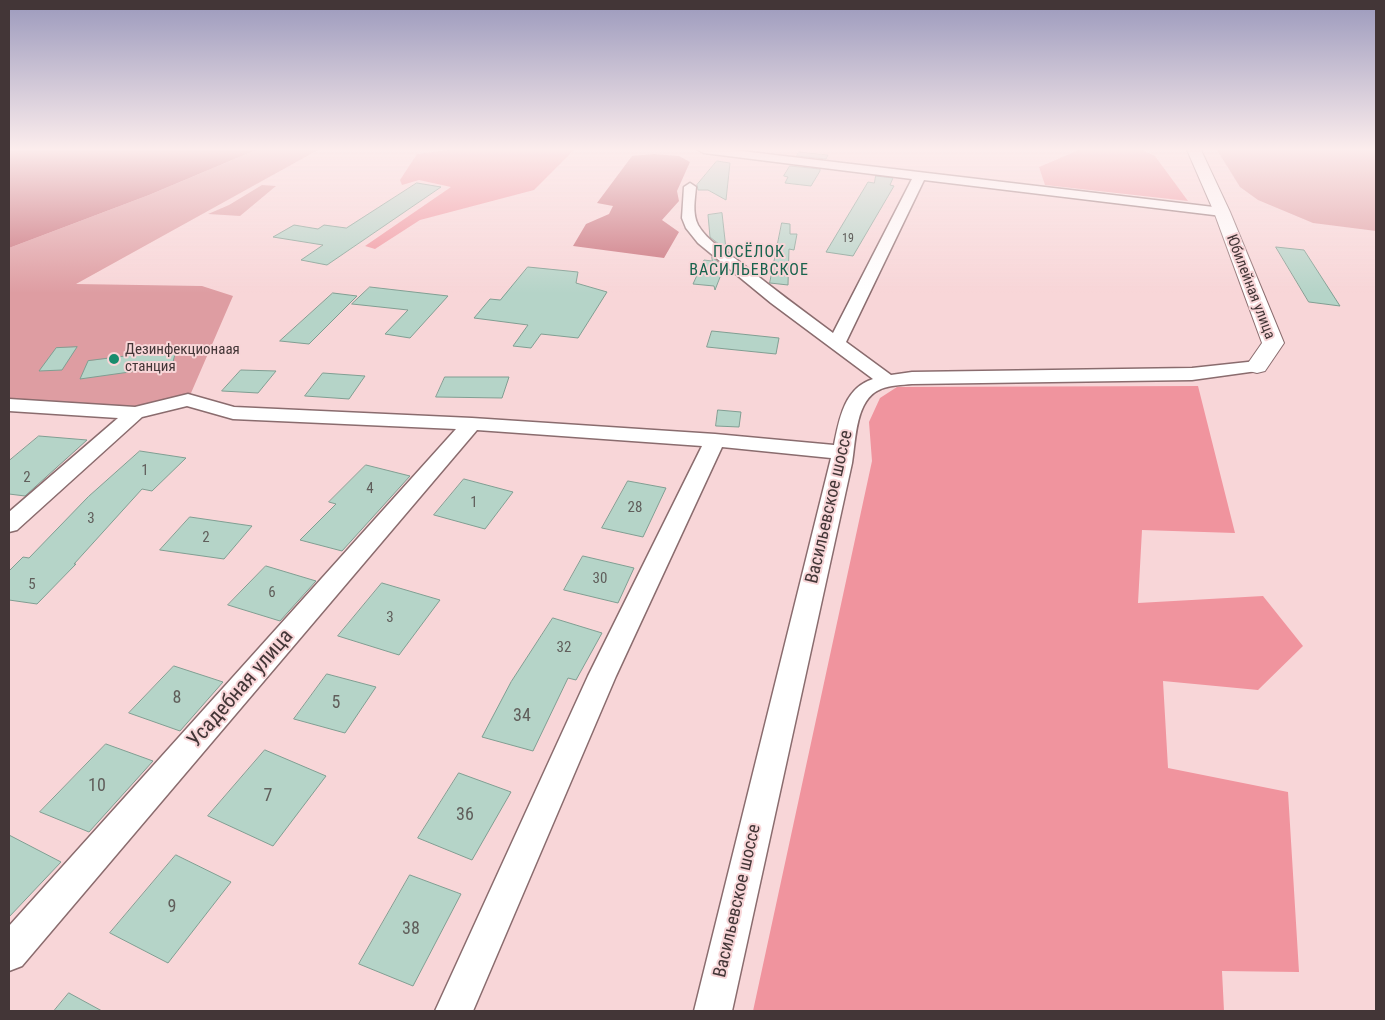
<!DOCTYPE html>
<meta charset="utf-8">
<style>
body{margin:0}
#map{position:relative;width:1385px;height:1020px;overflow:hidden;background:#f8d6d8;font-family:"Roboto Condensed",sans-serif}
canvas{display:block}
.frame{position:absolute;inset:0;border:10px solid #433637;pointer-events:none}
</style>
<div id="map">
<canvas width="1385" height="1020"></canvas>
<div class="frame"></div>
</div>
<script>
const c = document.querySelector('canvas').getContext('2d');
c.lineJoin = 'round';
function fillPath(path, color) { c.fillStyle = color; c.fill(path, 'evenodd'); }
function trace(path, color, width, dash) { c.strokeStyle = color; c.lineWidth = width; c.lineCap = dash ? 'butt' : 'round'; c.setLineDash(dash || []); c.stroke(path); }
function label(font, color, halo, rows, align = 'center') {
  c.font = font + ' "Roboto Condensed",sans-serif'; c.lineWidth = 4; c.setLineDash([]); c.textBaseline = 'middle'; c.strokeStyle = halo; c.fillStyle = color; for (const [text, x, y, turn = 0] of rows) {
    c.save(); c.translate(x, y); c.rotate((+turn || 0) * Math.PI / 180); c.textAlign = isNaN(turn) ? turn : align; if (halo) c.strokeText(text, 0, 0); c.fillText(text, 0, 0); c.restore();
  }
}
fillPath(new Path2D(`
 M256,150h62l-242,134 126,2 31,10 -45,104 -53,13 -126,-8v-157l140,-53z
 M1217,150h159v81l-63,-8 -55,-23 -18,-13z
 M262,185l14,1 -36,30 -32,-2 21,-9z`), '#de9da2');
fillPath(new Path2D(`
 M449,150h125l-40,40 -114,30 -45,29 -10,-3 86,-59 -32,-7 -17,5 -2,-5 17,-26z
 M1079,150h63l13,6 33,45 -143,-16 -6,-18z
 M1198,386l37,147 -93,-3 -4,73 125,-7 40,50 -45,44 -95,-9 5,87 120,24 11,180 -77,-1 2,40h-471l119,-550 -3,-39 11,-24 17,-11z`), '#f0949e');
fillPath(new Path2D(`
 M9,150h247l-107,45 -140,53z
 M654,154l25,2 11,6 -13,29 2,10 -17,19 17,12 -15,26 -91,-12 13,-22 23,-10 4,-8 -16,-3 35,-47z`), '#c8707a');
const building = new Path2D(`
 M799,152l29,3 -2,4 -29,-3z
 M717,161l13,2 -4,37 -18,-10h-10l-1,-5z
 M790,166l30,3v2l-9,15 -26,-3 3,-6 -4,-1z
 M876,176l17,2 -3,7 4,1 -41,70 -27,-4 42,-70 6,1z
 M417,183l24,4 -114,78 -26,-5 22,-15 -50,-8 21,-12 24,4 6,-4 22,3z
 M722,213l4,36 5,1 -1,3 -20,-16 -2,-22z
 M782,223l8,1v10h7l-3,16 -5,-1 -1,36 -18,-2z
 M1276,247l28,3 36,56 -31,-4z
 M712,257l12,10 -9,23 -1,-4 -21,-2 11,-24 8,1z
 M528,267l50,5 -2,11 31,9 -29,46 -37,-4 -10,14 -18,-2 15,-21 -54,-7 16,-19 10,1z
 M370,287l78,9 -38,42 -25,-4 23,-24 -56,-6z
 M333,293l24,3 -48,48 -29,-3z
 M712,331l67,7 -3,16 -69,-7z
 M77,347l-15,23 -23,1 17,-23z
 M176,350l-4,16 -92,13 8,-18z
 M241,370l35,1 -18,22 -36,-2z
 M323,373l42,3 -16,23 -44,-3z
 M445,377h64l-7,21 -66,-1z
 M718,410l23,2 -2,15 -23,-1z
 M39,436l48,4 -62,56 -16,-2v-33z
 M140,451l46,7 -34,33 -10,-2 -68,75h2l-39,40 -28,-4v-29l14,-14 6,1 59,-61z
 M366,465l44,11 -68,75 -42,-11 36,-36 -7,-2z
 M464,479l49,13 -28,37 -51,-14z
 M628,481l38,7 -23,49 -41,-9z
 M190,517l62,9 -28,33 -64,-9z
 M583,556l51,12 -16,35 -54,-13z
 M266,566l50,15 -36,40 -52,-16z
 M382,583l58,17 -41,55 -61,-19z
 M553,618l49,15 -26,47 -8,-2 -35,73 -51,-14 29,-55z
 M174,666l49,16 -43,49 -51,-18z
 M327,674l49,13 -31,46 -51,-14z
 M106,744l47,17 -64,71 -49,-20z
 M265,750l61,26 -53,70 -65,-30z
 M459,773l52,19 -39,68 -54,-22z
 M9,835l52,27 -52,55z
 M176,855l55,27 -63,81 -58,-30z
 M410,875l51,19 -48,92 -54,-22z
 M69,993l33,18h-48z`);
fillPath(building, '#b5d4c8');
trace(building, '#809e92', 1);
const street = new Path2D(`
 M698,150h35l489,58 7,4 -7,4 -298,-36 -78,162 45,33 21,-3 280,-4 65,-7 6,1 3,4 -3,4 -6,1 -65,9 -280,4c-10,1 -22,1 -31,5 -26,10 -25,51 -29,74l-120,548h-38l137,-553 -109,-11 -106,229 -143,335h-38l153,-335 114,-230 -225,-16 -455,536 -13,5v-45l447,-497 -223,-10 -46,-13 -45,11 -125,113 -8,2v-20l109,-94 -109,-7v-12l126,8 53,-13 46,13 238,11 243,16 119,11c5,-25 10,-57 39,-66l-102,-76 -73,-60 -12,-15 -4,-10 2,-31 6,-4 6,4c-1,12 -4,26 2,38 9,16 29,27 43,38 30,24 61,47 92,70l79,-154 -208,-26z`);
const secondary = new Path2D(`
 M1187,150h14l29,62 54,131 -19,28 -8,2 -8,-2 -3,-5 16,-23 -48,-131z`);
trace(street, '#8a6c6e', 3);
trace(secondary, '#8a6c6e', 2);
fillPath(street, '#fff');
fillPath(secondary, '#fff');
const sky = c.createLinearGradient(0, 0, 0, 293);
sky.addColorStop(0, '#9b99bc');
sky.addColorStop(0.51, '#fceded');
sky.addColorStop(1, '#fceded00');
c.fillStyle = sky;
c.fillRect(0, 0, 1385, 293);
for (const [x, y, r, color] of [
 [114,359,6,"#188c6d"]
]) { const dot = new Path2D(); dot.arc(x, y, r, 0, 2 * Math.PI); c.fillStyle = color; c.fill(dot); trace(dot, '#f8d6d8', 2); }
label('12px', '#605e5b', null, [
 ["19",848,239]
]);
label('15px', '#433637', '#f8d6d8', [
 ["Юбилейная улица",1250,287,69]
]);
label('15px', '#433637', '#f8d6d8', [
 ["Дезинфекционаая",125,350],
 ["станция",125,367]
], 'left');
label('15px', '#605e5b', null, [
 ["1",145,471],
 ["2",27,478],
 ["4",370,489],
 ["1",474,503],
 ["28",635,508],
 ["3",91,519],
 ["2",206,538],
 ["30",600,579],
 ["5",32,585],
 ["6",272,593],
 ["3",390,618],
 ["32",564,648]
]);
c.letterSpacing = '1px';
label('16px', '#18634d', '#f8d6d8', [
 ["ПОСЁЛОК",749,253],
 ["ВАСИЛЬЕВСКОЕ",749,271]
]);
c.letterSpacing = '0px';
label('18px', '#433637', '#f8d6d8', [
 ["Васильевское шоссе",830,507,-77],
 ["Васильевское шоссе",738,901,-77]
]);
label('18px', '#605e5b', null, [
 ["8",177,698],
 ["5",336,703],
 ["34",522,716],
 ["10",97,786],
 ["7",268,796],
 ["36",465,815],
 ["9",172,907],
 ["38",411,929]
]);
label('21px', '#433637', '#f8d6d8', [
 ["Усадебная улица",241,689,-49]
]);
</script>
